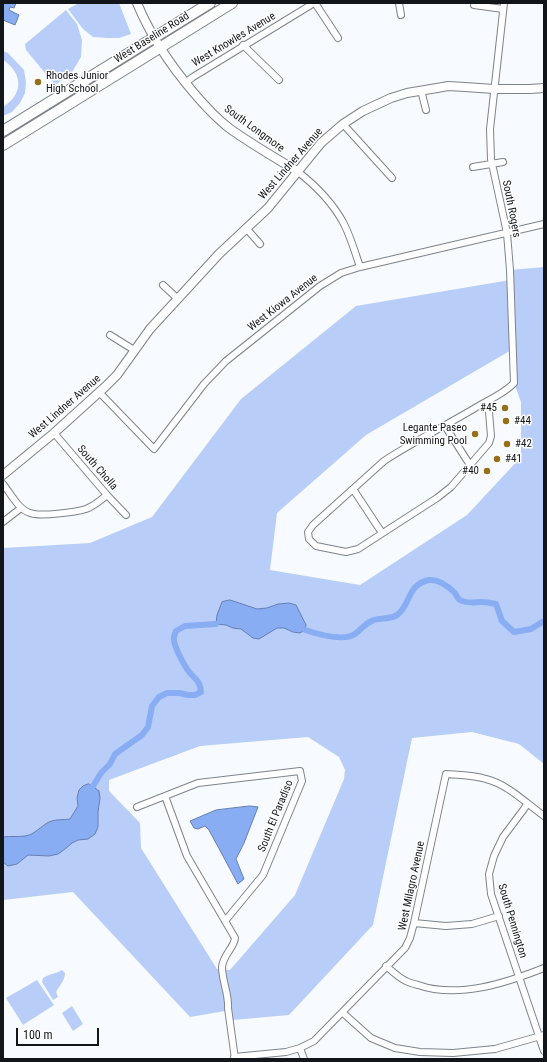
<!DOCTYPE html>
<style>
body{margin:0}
#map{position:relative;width:547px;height:1062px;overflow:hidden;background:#f7fafe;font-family:"Roboto Condensed",sans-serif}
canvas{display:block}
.frame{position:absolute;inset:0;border:4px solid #121519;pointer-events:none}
.scale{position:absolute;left:16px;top:1028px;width:83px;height:18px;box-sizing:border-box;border:2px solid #121519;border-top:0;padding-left:5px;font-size:12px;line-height:14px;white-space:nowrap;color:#121519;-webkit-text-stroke:3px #fff;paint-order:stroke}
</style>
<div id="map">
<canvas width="547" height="1062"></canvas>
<div class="frame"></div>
<div class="scale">100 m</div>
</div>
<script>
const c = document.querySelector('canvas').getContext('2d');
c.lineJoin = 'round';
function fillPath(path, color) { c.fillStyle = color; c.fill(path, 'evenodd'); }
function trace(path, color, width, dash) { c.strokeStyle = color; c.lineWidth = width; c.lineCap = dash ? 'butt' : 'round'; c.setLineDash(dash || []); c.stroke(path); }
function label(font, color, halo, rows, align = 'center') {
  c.font = font + ' "Roboto Condensed",sans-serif'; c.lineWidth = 3; c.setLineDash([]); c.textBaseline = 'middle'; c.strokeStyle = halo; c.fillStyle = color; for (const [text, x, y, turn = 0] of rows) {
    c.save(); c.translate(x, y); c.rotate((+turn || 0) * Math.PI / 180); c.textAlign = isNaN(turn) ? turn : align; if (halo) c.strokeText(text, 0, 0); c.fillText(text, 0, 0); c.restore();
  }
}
fillPath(new Path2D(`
 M79,3h40l12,31 -12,4h-12l-14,-1 -10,-8 -15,-20z
 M66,10l11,14 5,16 -1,17 -10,17 -16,11 -29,-35 -1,-6z
 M3,51l5,2 16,17 2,12 -1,11 -5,10 -8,9 -9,4v-9c21,-13 20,-34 0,-47z
 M544,267v497l-25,-20 -47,-12 -60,6 -39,187 -84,90 -56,5 -2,-10 -41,7 -117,-125 -70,8v-352l87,-5 62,-26 89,-118 115,-93 154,-26v-10zM513,349l1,34 7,19v55l-54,58 -107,70 -90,-15 7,-57 89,-78zM308,737l31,20 6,13 -1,9 -49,116 -65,75 -13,-1 -76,-121 -1,-25 -31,-32v-11l91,-34z
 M62,970l3,3c0,8 -6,13 -9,19l2,5 -5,3 -11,-18 1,-4c6,-4 12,-4 19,-8z
 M37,980l17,25 -31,20 -17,-27z
 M72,1006l11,18 -10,7 -11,-18z`), '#b8cef9');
const water = new Path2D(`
 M3,3h13l-2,5 -4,-1 -1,3 10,5 -4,10 -12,-5z
 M230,600l27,9 10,-1 11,-4 11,-1 7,2 10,20 -1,5 -5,3 -7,-1 -9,-4h-7l-18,11 -6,-1 -12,-9 -8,-1 -7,-3 -10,-1 1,-9 5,-13z
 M89,784l10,7 1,7 -2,14v15l-3,7 -7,5 -10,1 -6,3 -7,6 -7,5 -9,2 -21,-1 -11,9 -9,2 -5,-4v-25c7,-1 15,0 22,-1 9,-1 16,-10 24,-14 7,-3 14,-2 21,-3l8,-13 -1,-8 2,-8 4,-4z
 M250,806l8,1 -14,36 -8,16 8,20 -6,5 -29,-54 -4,-4 -7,3 -4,-1 -4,-7 26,-11z`);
fillPath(water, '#89adf3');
trace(water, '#657fb2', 1);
trace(new Path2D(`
 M305,630c12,4 38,12 50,4 6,-4 11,-12 19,-14 10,-3 20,1 28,-10 9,-12 8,-26 27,-30 10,-1 19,6 26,13 1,2 3,6 5,7 7,4 15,2 21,2 5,0 11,1 15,2l6,17 12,11 17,-3 11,-7
 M93,786l8,-13 9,-9 5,-10 27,-19 6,-8 4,-21 7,-9 8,-4h12l9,2h7l6,-3c-1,-14 -8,-13 -14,-23 -4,-6 -13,-23 -13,-29 -1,-3 1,-6 2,-9l9,-5 31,-2`), '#89adf3', 6);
const minor = new Path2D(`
 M315,3l23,35
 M399,3l2,12
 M474,5l29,4
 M243,45l36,35
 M185,83l8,-6 121,-74
 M421,90l5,20
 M343,124l49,54
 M473,167l30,-5
 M297,171c18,14 36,32 47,53 7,14 11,28 16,43
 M246,228l14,16
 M163,285l15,14
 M110,335l24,15
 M100,393l54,56 50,-65 22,-23 94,-75 21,-13 19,-6 184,-43
 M484,403l5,9 2,24 -2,7 -38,44 -14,11 -79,51 -12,3 -30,-6 -7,-7 -1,-7 5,-7 71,-64c29,-19 61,-35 91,-53 13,-8 29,-14 39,-25l-4,-113 -3,-37 -16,-74 -1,-30 14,-126
 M445,426l25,39
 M54,433l53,62 19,20
 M3,484c8,10 15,25 27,29 10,4 46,-1 56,-4 8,-3 15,-9 21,-14
 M353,489l29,44
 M3,522l18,-14
 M527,804l-3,5 -21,28 -9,19 -5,18 2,20 53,157
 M137,807l28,-11
 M225,921l38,-46 39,-94 -2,-10 -102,12 -33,13 22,60 48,82c-1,10 -12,17 -13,29 0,14 7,27 6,41l7,51
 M414,923l32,3 26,-2 27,-8
 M386,966c6,5 13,12 20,15 4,2 8,3 12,4 40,14 88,-2 126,-17
 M343,1013l28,25 24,10 25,4 33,1 42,-4 49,-14
 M300,1048l4,11
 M234,1057l52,-5 14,-4 14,-7 91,-93 5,-10 4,-15 32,-149c13,1 27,1 40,5 21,5 40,24 58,37`);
const tertiary = new Path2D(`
 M137,3c14,34 34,63 57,90 11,13 22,25 35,35 22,16 45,29 68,43
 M3,475l51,-42 52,-47 11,-11 33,-46 69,-75 49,-46 53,-65 22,-19 20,-13 28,-13 16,-5 30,-5 11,-2 17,1 29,2h36l14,-1`);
const primary = new Path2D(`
 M3,131l207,-128
 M3,145l229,-142`);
trace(minor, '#7e838e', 8);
trace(tertiary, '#7e838e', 10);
trace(primary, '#7e838e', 12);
trace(minor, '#fff', 6);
trace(tertiary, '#fff', 8);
trace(primary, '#fff', 10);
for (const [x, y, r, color] of [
 [38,82,4,"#957019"],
 [505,408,4,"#957019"],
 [506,421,4,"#957019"],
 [475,434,4,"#957019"],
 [507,444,4,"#957019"],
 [497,459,4,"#957019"],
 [487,471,4,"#957019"]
]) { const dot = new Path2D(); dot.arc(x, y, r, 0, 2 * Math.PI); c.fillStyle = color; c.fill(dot); trace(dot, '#fff', 1.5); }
label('11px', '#121519', '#fff', [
 ["West Baseline Road",152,38,-32],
 ["West Knowles Avenue",234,40,-31],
 ["South Longmore",254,129,36],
 ["West Lindner Avenue",291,164,-49],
 ["South Rogers",511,209,79],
 ["West Kiowa Avenue",283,303,-38],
 ["West Lindner Avenue",65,407,-41],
 ["South Cholla",97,468,49],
 ["South El Paradiso",276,816,-68],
 ["West Milagro Avenue",412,886,-78],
 ["South Pennington",512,921,73]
]);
label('11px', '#121519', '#fff', [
 ["Rhodes Junior",46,76],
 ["High School",46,89],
 ["#45",497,408,"right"],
 ["#44",514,421],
 ["Legante Paseo",467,428,"right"],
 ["Swimming Pool",467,441,"right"],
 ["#42",515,444],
 ["#41",505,459],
 ["#40",479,471,"right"]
], 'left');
</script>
